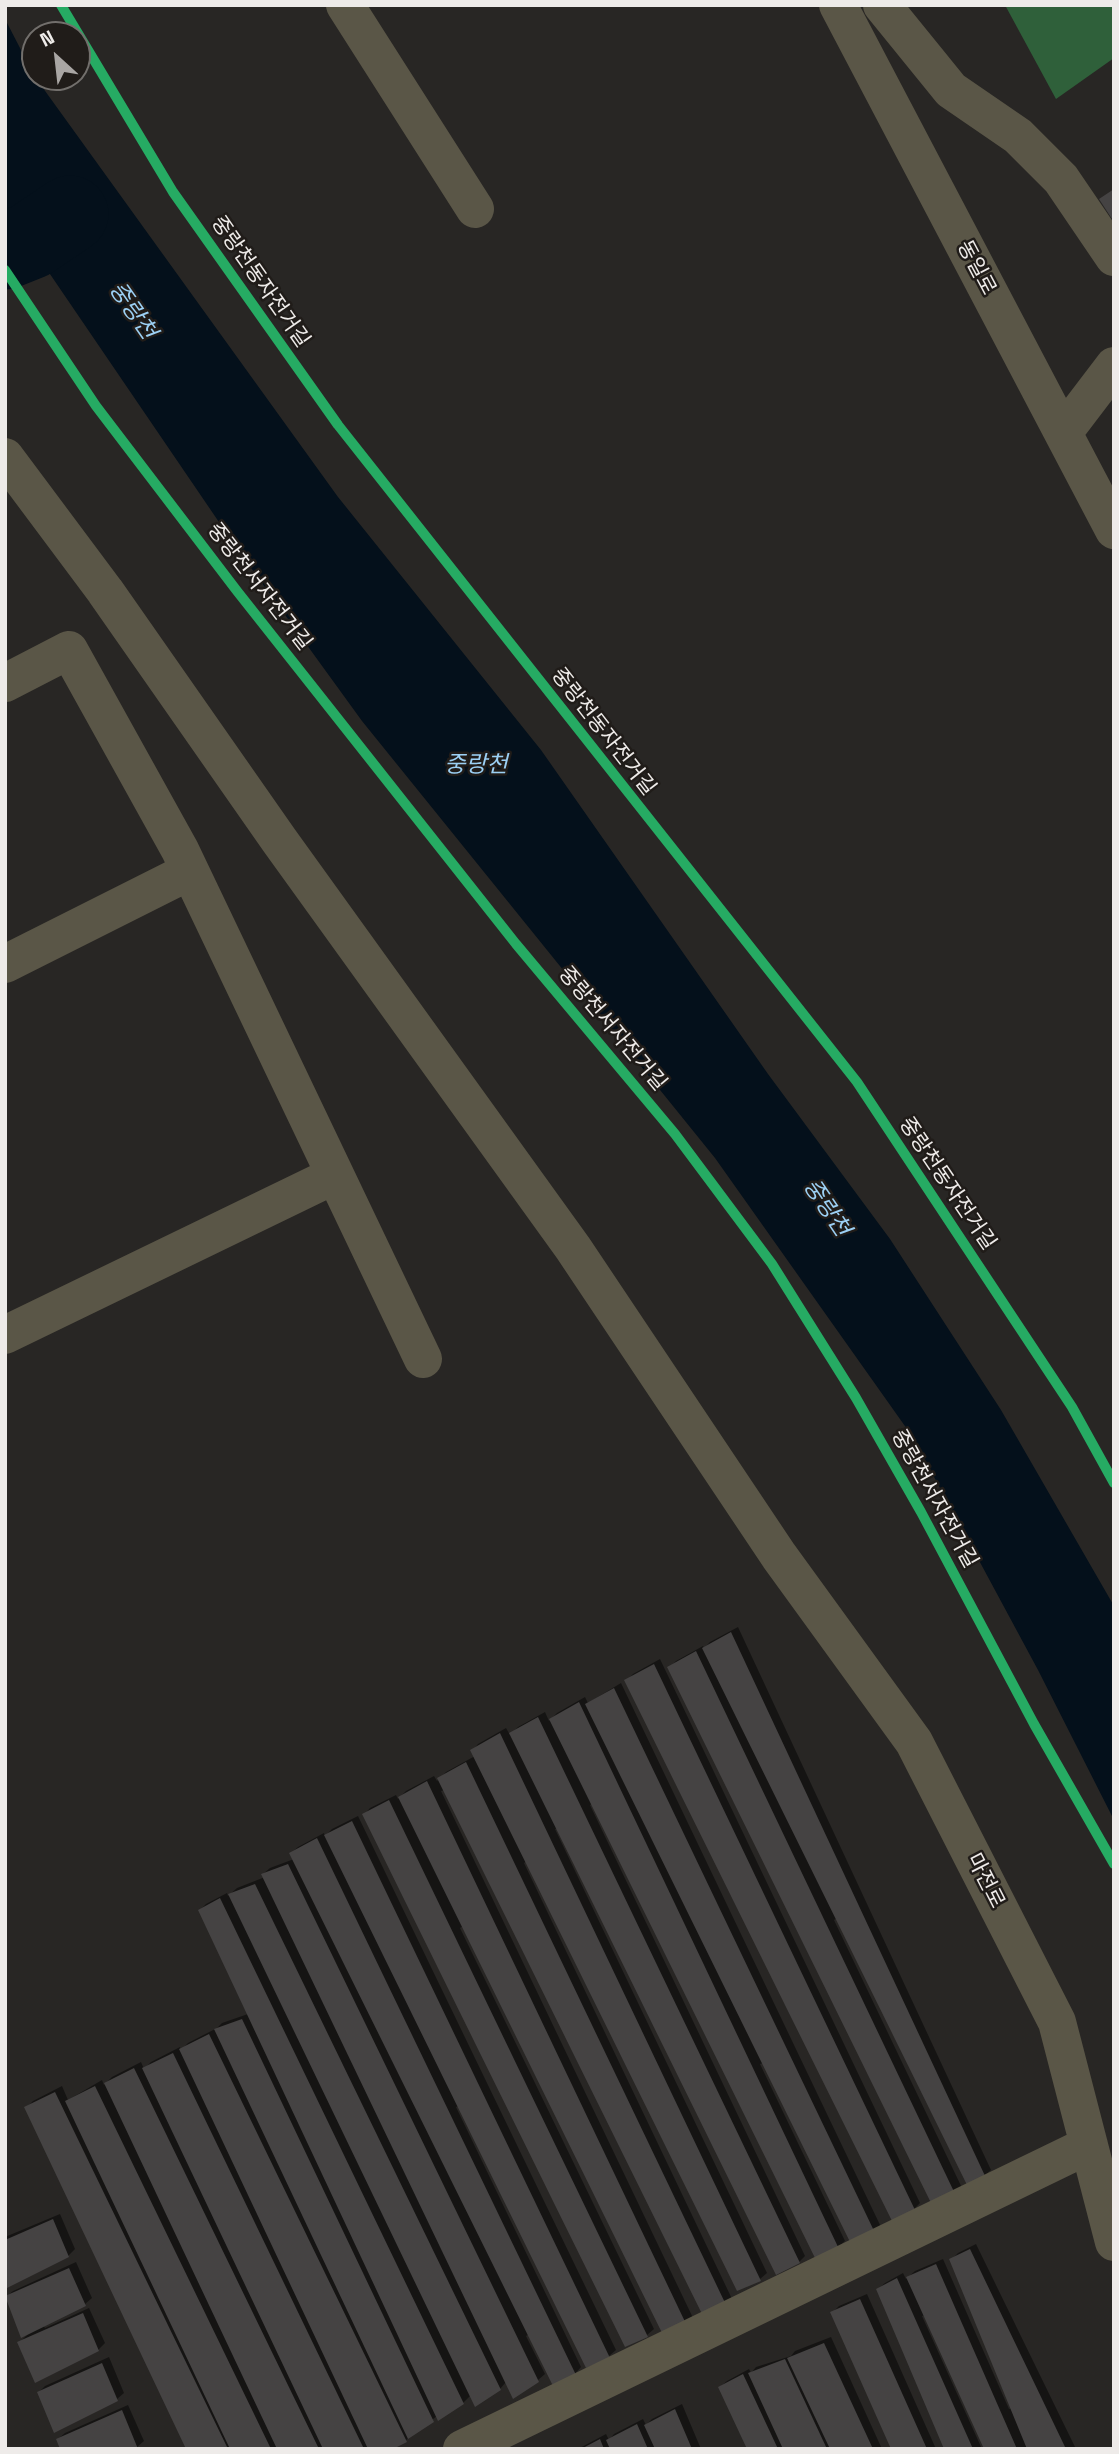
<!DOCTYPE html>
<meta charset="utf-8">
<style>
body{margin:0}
#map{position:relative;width:1119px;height:2454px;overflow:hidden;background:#282624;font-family:"Space Grotesk",sans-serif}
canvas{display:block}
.frame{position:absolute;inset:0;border:7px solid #eeebe9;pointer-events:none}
.north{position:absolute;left:21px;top:21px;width:70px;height:70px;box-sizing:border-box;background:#201c19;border:2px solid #726f6c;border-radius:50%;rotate:333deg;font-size:19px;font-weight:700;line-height:28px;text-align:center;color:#eeebe9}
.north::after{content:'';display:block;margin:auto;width:24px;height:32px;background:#a9a6a4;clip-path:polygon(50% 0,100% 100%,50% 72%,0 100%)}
</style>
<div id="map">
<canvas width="1119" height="2454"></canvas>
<div class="frame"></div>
<div class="north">N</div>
</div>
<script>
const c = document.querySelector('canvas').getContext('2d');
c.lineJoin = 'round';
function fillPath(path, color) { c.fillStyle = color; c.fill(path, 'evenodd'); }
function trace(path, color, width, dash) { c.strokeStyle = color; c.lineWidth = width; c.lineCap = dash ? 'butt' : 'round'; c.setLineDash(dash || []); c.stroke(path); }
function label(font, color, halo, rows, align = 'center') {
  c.font = font + ' "Space Grotesk","Noto Sans KR",sans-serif'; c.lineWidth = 5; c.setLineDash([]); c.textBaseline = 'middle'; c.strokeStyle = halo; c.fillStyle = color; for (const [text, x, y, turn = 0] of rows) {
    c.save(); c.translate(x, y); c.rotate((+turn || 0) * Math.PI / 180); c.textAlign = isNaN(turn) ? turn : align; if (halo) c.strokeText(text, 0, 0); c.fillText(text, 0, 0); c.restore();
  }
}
fillPath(new Path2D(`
 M1005,5h109v53l-58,41z`), '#2f603a');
fillPath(new Path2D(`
 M5,19l30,58 303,420 203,253 227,324 122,165 111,171 113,196v214l-76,-150 -126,-234 -197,-278 -353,-437 -124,-171 -233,-342z`), '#04101b');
fillPath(new Path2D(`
 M738,1627l253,543 -7,6 -147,-258 -3,2 129,270 -7,6 -287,-528 7,-7 27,-15 1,2 6,-6z
 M660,1659l260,544 -6,6 -288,-528 7,-7z
 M621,1683l260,544 -6,7 -112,-171 -3,1 85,177 -7,6 -21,11 -224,-455 -3,2 215,451 -6,6 -241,-434 -3,1 212,444 -7,6 -22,10 -211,-428 -3,2 209,438 -6,6 -282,-517 -4,1 253,529 -7,6 -224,-400 -3,2 194,401 -7,6 -21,10 -262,-530 6,-7 26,-13 2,4 8,-8 28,-15 3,5 9,-9 29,-16 -3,-5 6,-7 28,-16 4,7 8,-8 27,-15 4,9 8,-8 28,-16 3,6z
 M358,1816l258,534 -7,6 -22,10 -128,-260 -3,1 125,260 -6,7 -46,-40 -3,2 19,38 -7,6 -32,2 -6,7 -29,6 -8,8 -26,13 -31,24 -16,9h-202l-162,-341 7,-7 29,-15 6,14 34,-20 2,5 8,-8 29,-15 3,7 7,-7 29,-15 1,3 7,-7 29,-15 5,-5 26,-9 -48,-104 6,-6 21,-11 1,3 9,-8 28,-11 -2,-3 7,-6 24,-9 -3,-6 7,-6 26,-14 1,3 7,-7z
 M60,2214l15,35 -7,7 -62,31 -1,-50z
 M976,2244l100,205h-90l-60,-134 -4,1 60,133h-36l-68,-160 7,-6 18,-10 3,6 9,-8 28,-12 66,150 3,-1 -61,-148 7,-7z
 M76,2262l16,36 -7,6 -42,21 2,3 44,-20 16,35 -7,7 -79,-7 10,-10 -23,-36 7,-6z
 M867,2294l69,155h-43l-61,-136 7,-7z
 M831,2337l51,112h-133l-29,-62 7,-6 22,-12 2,4 5,-6 35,-11 4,-5z
 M109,2357l15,36 -7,6 -78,-7 6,-6z
 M682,2404l19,45h-123l28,-15 3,6 5,-6 29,-15 3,6 6,-6z
 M128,2405l16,36 -7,6 -79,-8 7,-6z`), '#0007');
trace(new Path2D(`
 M5,251l25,-10 40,-27`), '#04101b', 77);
fillPath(new Path2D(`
 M1114,189v33l-15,-23z
 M731,1632l255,546 -17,11 -267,-541z
 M696,1651l261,547 -23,11 -267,-542z
 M654,1664l261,546 -23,11 -268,-541z
 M614,1688l262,547 -24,11 -267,-542z
 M579,1702l260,547 -23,11 -267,-541z
 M538,1717l262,546 -24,12 -267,-542z
 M500,1733l261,548 -24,10 -267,-541z
 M466,1762l262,547 -23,11 -268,-542z
 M427,1781l261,547 -23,11 -267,-542z
 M389,1800l259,537 -23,10 -263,-533z
 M352,1821l258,537 -24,10 -262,-533z
 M317,1838l259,537 -23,11 -264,-533z
 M288,1864l251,518 -26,17 -252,-525z
 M255,1884l246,506 -26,17 -247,-513z
 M220,1898l244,506 -26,17 -240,-511z
 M242,2019l192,403 -26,17 -194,-410z
 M209,2034l198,408 -14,7h-25l-189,-400z
 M173,2053l191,396h-41l-181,-381z
 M134,2068l185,381h-42l-173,-366z
 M95,2086l176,363h-41l-165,-348z
 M55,2092l173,357h-42l-162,-342z
 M53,2219l16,38 -64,32v-49z
 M970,2249l96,200h-39l-78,-190z
 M936,2264l81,185h-33l-78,-172z
 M69,2268l17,38 -65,32 -16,-42z
 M897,2278l76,171h-29l-68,-160z
 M860,2299l67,150h-36l-61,-137z
 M83,2313l16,38 -64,32 -18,-41z
 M824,2343l49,106h-43l-43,-91z
 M785,2359l42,90h-44l-35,-76z
 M102,2363l16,38 -64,32 -17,-41z
 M743,2374l35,75h-31l-29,-62z
 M675,2409l17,40h-37l-11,-24z
 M122,2410l16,39h-78l-4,-10z
 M637,2424l11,25h-38l-4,-9z
 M600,2439l4,10h-23z`), '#454343');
trace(new Path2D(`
 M345,5l130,204
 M838,5l276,525
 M882,5l69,85 67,46 43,43 53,78
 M1063,433l51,-67
 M5,457l100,134 174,249 294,408 206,308 135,186 143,280 57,220
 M5,683l64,-33 111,200 243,509
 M5,964l185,-93
 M5,1335l330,-160
 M462,2449l627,-304`), '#5a5647', 38);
trace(new Path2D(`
 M61,5l112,187 165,233 519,657 215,325 42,76
 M5,270l91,136 141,185 279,353 159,190 97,130 84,134 65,114 113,212 80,140`), '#26ab63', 10);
label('21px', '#eeebe9', '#201c19', [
 ["동일로",976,268,62],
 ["중랑천동자전거길",260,282,55],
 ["중랑천서자전거길",259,587,52],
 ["중랑천동자전거길",603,732,52],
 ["중랑천서자전거길",612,1029,50],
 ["중랑천동자전거길",947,1184,56],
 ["중랑천서자전거길",934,1499,61],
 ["마전로",985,1881,63]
]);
label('italic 23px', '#9cd0f4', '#201c19', [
 ["중랑천",132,311,55],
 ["중랑천",476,766],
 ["중랑천",826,1208,56]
]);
</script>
